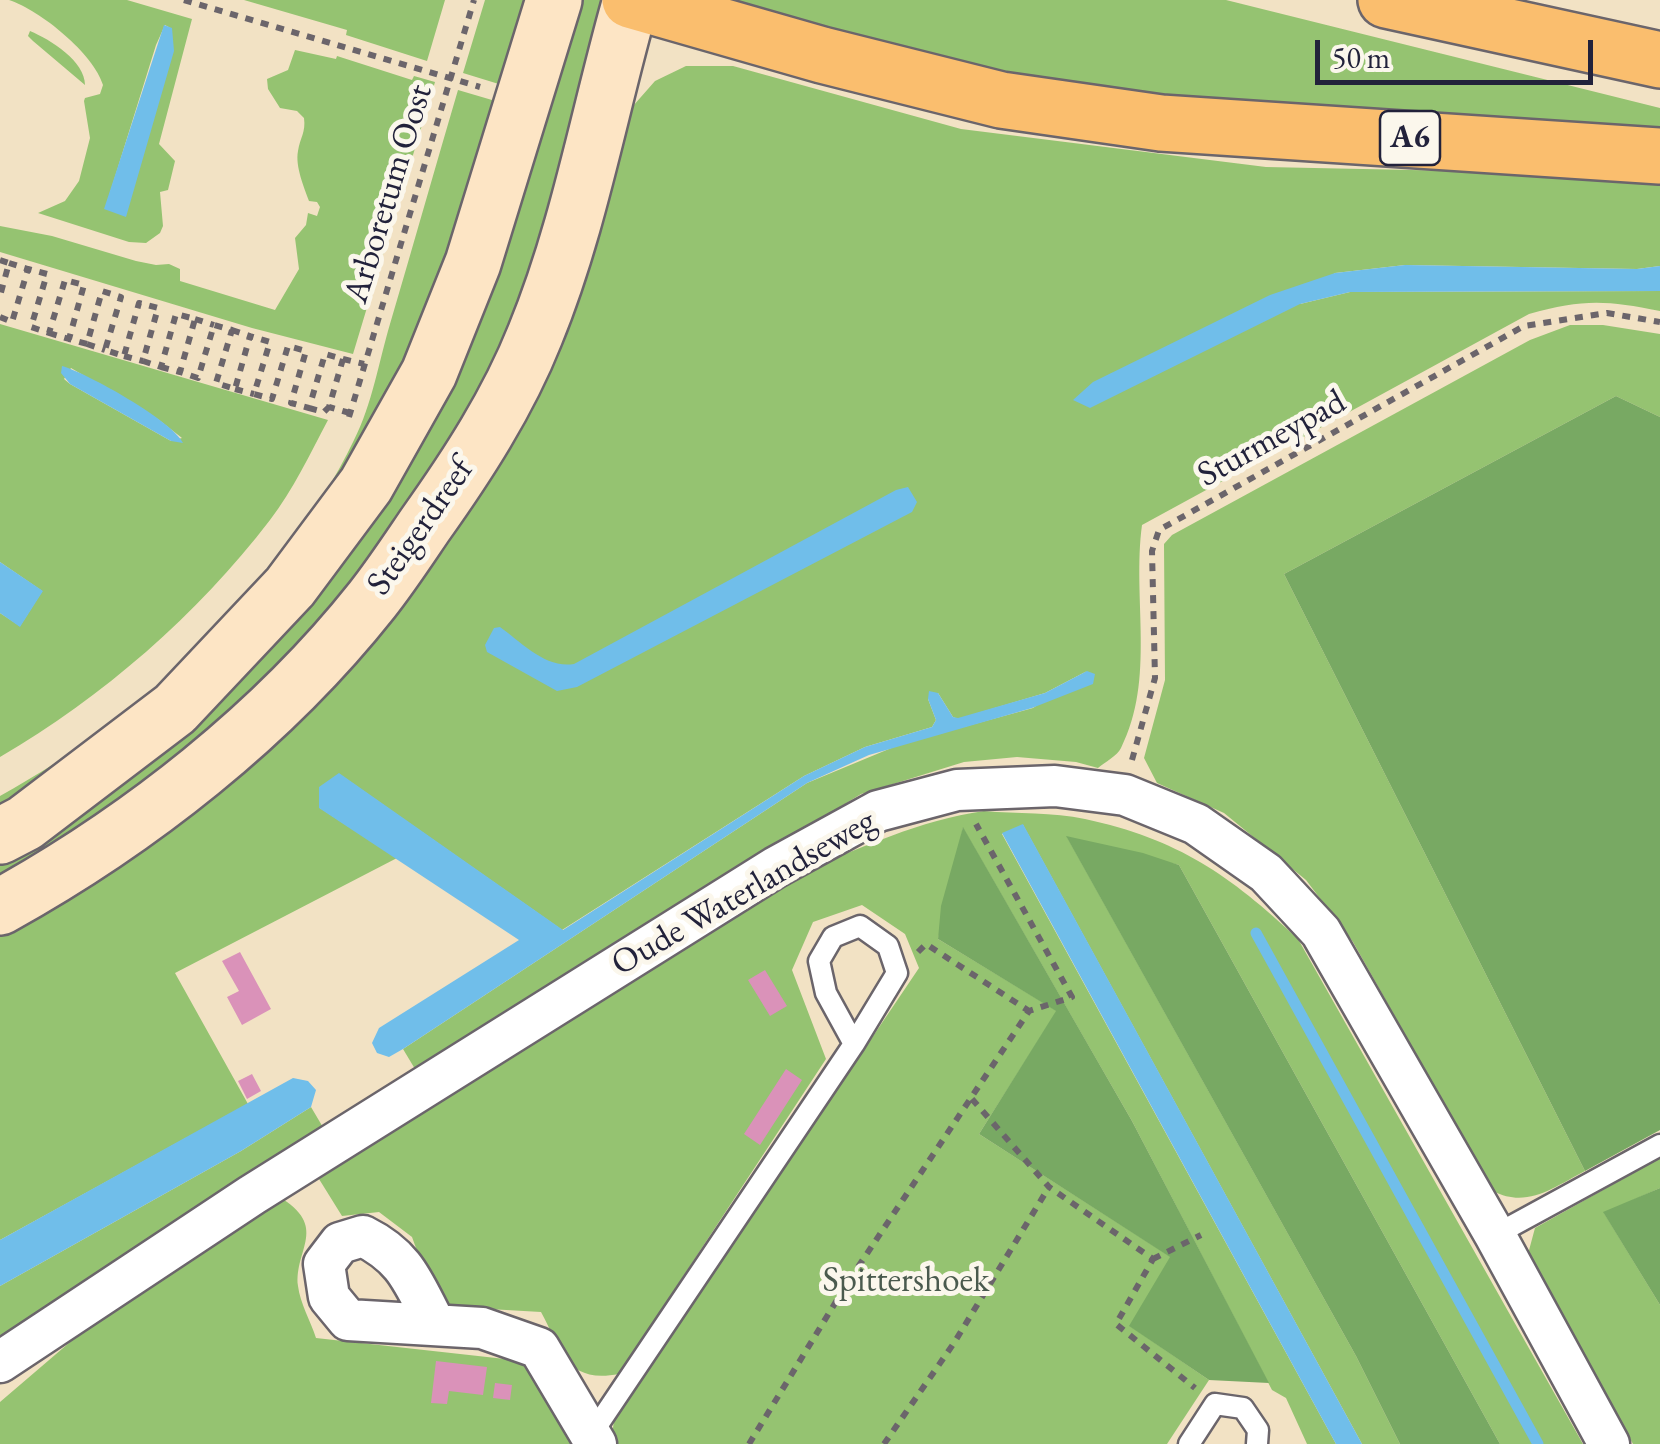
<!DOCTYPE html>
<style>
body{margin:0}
#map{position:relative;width:1660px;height:1444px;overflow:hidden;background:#f2e2c4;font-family:"EB Garamond",serif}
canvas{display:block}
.scale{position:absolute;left:1315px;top:40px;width:278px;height:45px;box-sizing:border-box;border:5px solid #22223b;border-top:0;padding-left:12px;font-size:30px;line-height:35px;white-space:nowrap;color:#22223b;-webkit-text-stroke:8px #fbf7ec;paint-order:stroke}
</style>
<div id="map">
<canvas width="1660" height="1444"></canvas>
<div class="scale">50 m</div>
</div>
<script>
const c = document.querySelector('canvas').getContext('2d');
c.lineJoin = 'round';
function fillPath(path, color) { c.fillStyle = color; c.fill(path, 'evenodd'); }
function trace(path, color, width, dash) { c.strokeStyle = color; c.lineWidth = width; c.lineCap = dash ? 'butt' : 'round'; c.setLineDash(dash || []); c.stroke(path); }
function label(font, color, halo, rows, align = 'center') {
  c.font = font + ' "EB Garamond",serif'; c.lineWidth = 10; c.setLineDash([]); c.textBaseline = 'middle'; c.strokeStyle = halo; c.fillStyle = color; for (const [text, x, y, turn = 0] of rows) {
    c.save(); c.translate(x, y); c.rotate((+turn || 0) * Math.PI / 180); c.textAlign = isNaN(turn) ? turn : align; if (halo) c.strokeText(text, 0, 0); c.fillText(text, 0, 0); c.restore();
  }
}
fillPath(new Path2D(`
 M9,0h118l65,19 -33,125 16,17 -7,29 -8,2 3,34 -3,7 -14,10 -17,-1 -91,-29 27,-12 14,-20 11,-43 -6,-37 1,-3 15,-4 3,-9c-9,-31 -63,-75 -94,-85zM165,25l7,4 -67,180 51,-164z
 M244,0h201l-18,61 -81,-26 1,-5z
 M485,0h56l-26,89 -52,-16z
 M562,0h47l-70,260 -71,167 -201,269 -267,195v-35l373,-356z
 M725,0h501l434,108v34l-539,-46 -142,-25z
 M30,31c21,9 55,30 55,54l-52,-44 -5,-5z
 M295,50l41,9 1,-3 75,24 2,-4 21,6 -82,272 -101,-26 -252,-76v-26l52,10 84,25 20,4 13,-1 11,5v12l95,29 24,-41 -4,-31 11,-13 2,-12 9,3 3,-9 -3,-5 -8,-1c-5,-14 -14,-35 -11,-50 2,-13 8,-19 6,-33l-7,-7 -17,-3 -12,-19 -1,-10 21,-9z
 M686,66h47l228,63 305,38 193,4 201,12v83l-23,3 -232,-4 -70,8 -35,31 50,-12 310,-1v20c-54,-11 -78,-12 -131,3l-387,211c-10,73 14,154 -21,223 -4,8 -16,14 -23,20l-22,-6 -59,-5 -53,5 -103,32 -446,275 -12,-20 404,-266 94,-39 132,-36 54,-37 -42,22 -87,26 -5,-2 -15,-24 -10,6 8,21 -4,7 -67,20 -61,29 -242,154 -223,-156 -19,34 77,50 -222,115 73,131 -248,136v-325l409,-350 217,-451 29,-33z
 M458,90l51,15 -94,275 -200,275 -215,158v-17c144,-79 282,-207 354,-356 18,-35 25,-79 36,-116 23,-78 45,-156 68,-234z
 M0,324l328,96c-18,34 -35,70 -58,100 -73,95 -167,177 -270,237v-144l20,13 22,-35 -42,-29zM71,368l88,52 23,18 -11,3 -101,-57 -6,-5z
 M1570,325h33l57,9v83l-44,-21 -332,178 301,597c-31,16 -58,38 -92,20l-140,-249 -47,-62 -82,-67 -67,-30 -13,-25 21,-78 -1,-136 8,-9 358,-195z
 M984,811c33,3 69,1 101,8 93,20 145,56 213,120l285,505h-83l-321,-579 -112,-28 289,519 44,88h-38l-339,-619 -21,9 334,610h-29l-21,-46 -14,-8 -140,-269 -169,-293 -25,111 119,72 -78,123 192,123 -41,69 79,54 -42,64h-556l3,-24 305,-452 -14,-34 -43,-29 -49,17 -21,48 34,89 -207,315c-52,10 -57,-23 -78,-62l-104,-6 -25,-69 -33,-25 -37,4 -23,-37 483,-307c59,-24 118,-52 182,-61z
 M311,1107l13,22 -324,215v-58l241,-135z
 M1660,1158v30l-56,25 56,92v139h-27l-105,-190 7,-26z
 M278,1196c52,31 16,53 20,90 2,17 13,36 18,52l207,23 31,45 20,38h-574v-42l104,-89z`), '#95c371');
fillPath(new Path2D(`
 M1616,396l44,21v713l-75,41 -301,-597z
 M963,827l169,294 137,262 -60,-3 -80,-54 41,-69 -191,-123 77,-123 -118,-72 3,-33z
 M1066,836l77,17 36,12 321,579h-100l-44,-88z
 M1660,1188v117l-57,-93z`), '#78a963');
fillPath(new Path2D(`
 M164,25l8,3 2,23 -48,166 -22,-8z
 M1405,265l232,4 23,-3v25l-310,1 -50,12 -210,104 -17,-8 20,-18 177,-87 65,-22z
 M62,366c25,7 111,55 121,77l-12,-2 -101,-57 -9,-11z
 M908,487l9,15 -5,10 -335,175 -20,4 -70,-39 -2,-7 9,-17 6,-1c21,15 46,42 74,37l322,-174z
 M0,562l43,29 -23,36 -20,-14z
 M1087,671l8,3 -2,10 -61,24 -163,47 -62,28 -404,266 -14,8 -12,-4 -5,-10 7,-15 140,-88 -200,-132v-21l20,-14 224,157 241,-154 61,-29 67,-20 4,-7 -8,-21 1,-8 9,2 15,24 5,1 87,-25z
 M1023,824l339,620h-26l-334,-611z
 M293,1078l15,3 8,9 -5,17 -70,44 -241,135v-46z`), '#70beea');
trace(new Path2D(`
 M1256,933l282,511`), '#70beea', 11);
fillPath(new Path2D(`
 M240,952l31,57 -29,16 -15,-28 12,-6 -17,-30z
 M765,970l22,36 -17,10 -22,-36z
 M786,1069l16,11 -42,65 -16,-11z
 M252,1074l9,17 -14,8 -9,-18z
 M436,1361l51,6 -4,28 -34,-4 -2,13 -16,-1z
 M495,1383l17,2 -2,15 -17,-2z`), '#da92b9');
const service = new Path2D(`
 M1495,1235l165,-90
 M591,1435l263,-391 43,-71 -9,-27 -28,-20 -27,11 -14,24 7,32 28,51
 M1189,1444l26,-40 28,4 15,22 -1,14`);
const minor = new Path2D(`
 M435,1324c-22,-41 -28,-66 -72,-88l-23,7 -16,21 5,33 19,23 134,8 57,20 57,96
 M0,1362l252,-167 524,-328 102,-56 79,-21 98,-4 70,9 71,29 70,49 55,59 174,303 114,209`);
const secondary = new Path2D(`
 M0,836l25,-13 150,-114 115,-122 76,-102 63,-112 44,-110 81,-263
 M0,907c139,-77 273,-182 372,-307 19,-24 36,-50 53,-75 42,-59 83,-122 110,-190 44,-107 64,-223 96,-335`);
const motorway = new Path2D(`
 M630,0l192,55 179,45 160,23 499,33
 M1386,0l274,60`);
trace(service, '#6b656b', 25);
trace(minor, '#6b656b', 45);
trace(secondary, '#6b656b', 60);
trace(motorway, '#6b656b', 60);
trace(new Path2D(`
 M184,0l296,87
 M0,260l9,3 -9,33
 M9,263l19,6
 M0,317l12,5 16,-53 19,5 -16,53 18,6 16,-53 19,5 -15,54 18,5 15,-53 19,6 -16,53 19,6 15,-53 19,5 -15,53 18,6 15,-53 19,5 -15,53 18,6 16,-53 18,5 -16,53 19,6 15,-53 20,6 -16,52 18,5 16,-53 18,5 -15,52 18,5 16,-54 18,5 -14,48 21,6
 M195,319l19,6
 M232,330l18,6
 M49,333l20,6
 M87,344l18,6
 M124,356l19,5
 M343,359l21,5
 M161,367l19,5
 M235,389l19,5
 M309,408l15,4 5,-5
 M349,417l125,-417
 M1132,760l23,-82 -3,-127 7,-21 365,-204 83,-13 53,9
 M918,952l8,-8 103,67
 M972,1099l77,88 104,72 -37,65 79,64
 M1153,1259l48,-24
 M749,1444l99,-162 181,-271 43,-14 -96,-173
 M884,1444l70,-101 95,-156`), '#6b656b', 6, [8, 8]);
trace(service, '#fff', 20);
trace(minor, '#fff', 40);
trace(secondary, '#fde5c5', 55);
trace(motorway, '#fabe6e', 55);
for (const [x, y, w] of [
 [1410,138,60]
]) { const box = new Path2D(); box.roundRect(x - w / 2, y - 27, w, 54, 8); c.fillStyle = '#fbf7ec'; c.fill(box); trace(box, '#22223b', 2.5); }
label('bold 32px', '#22223b', null, [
 ["A6",1410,138]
]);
label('35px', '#22223b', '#fbf7ec', [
 ["Arboretum Oost",389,194,-73],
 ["Sturmeypad",1272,439,-29],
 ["Steigerdreef",421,527,-55],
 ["Oude Waterlandseweg",744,893,-30]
]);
label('35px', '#4a5a4e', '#fbf7ec', [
 ["Spittershoek",906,1281]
]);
</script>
